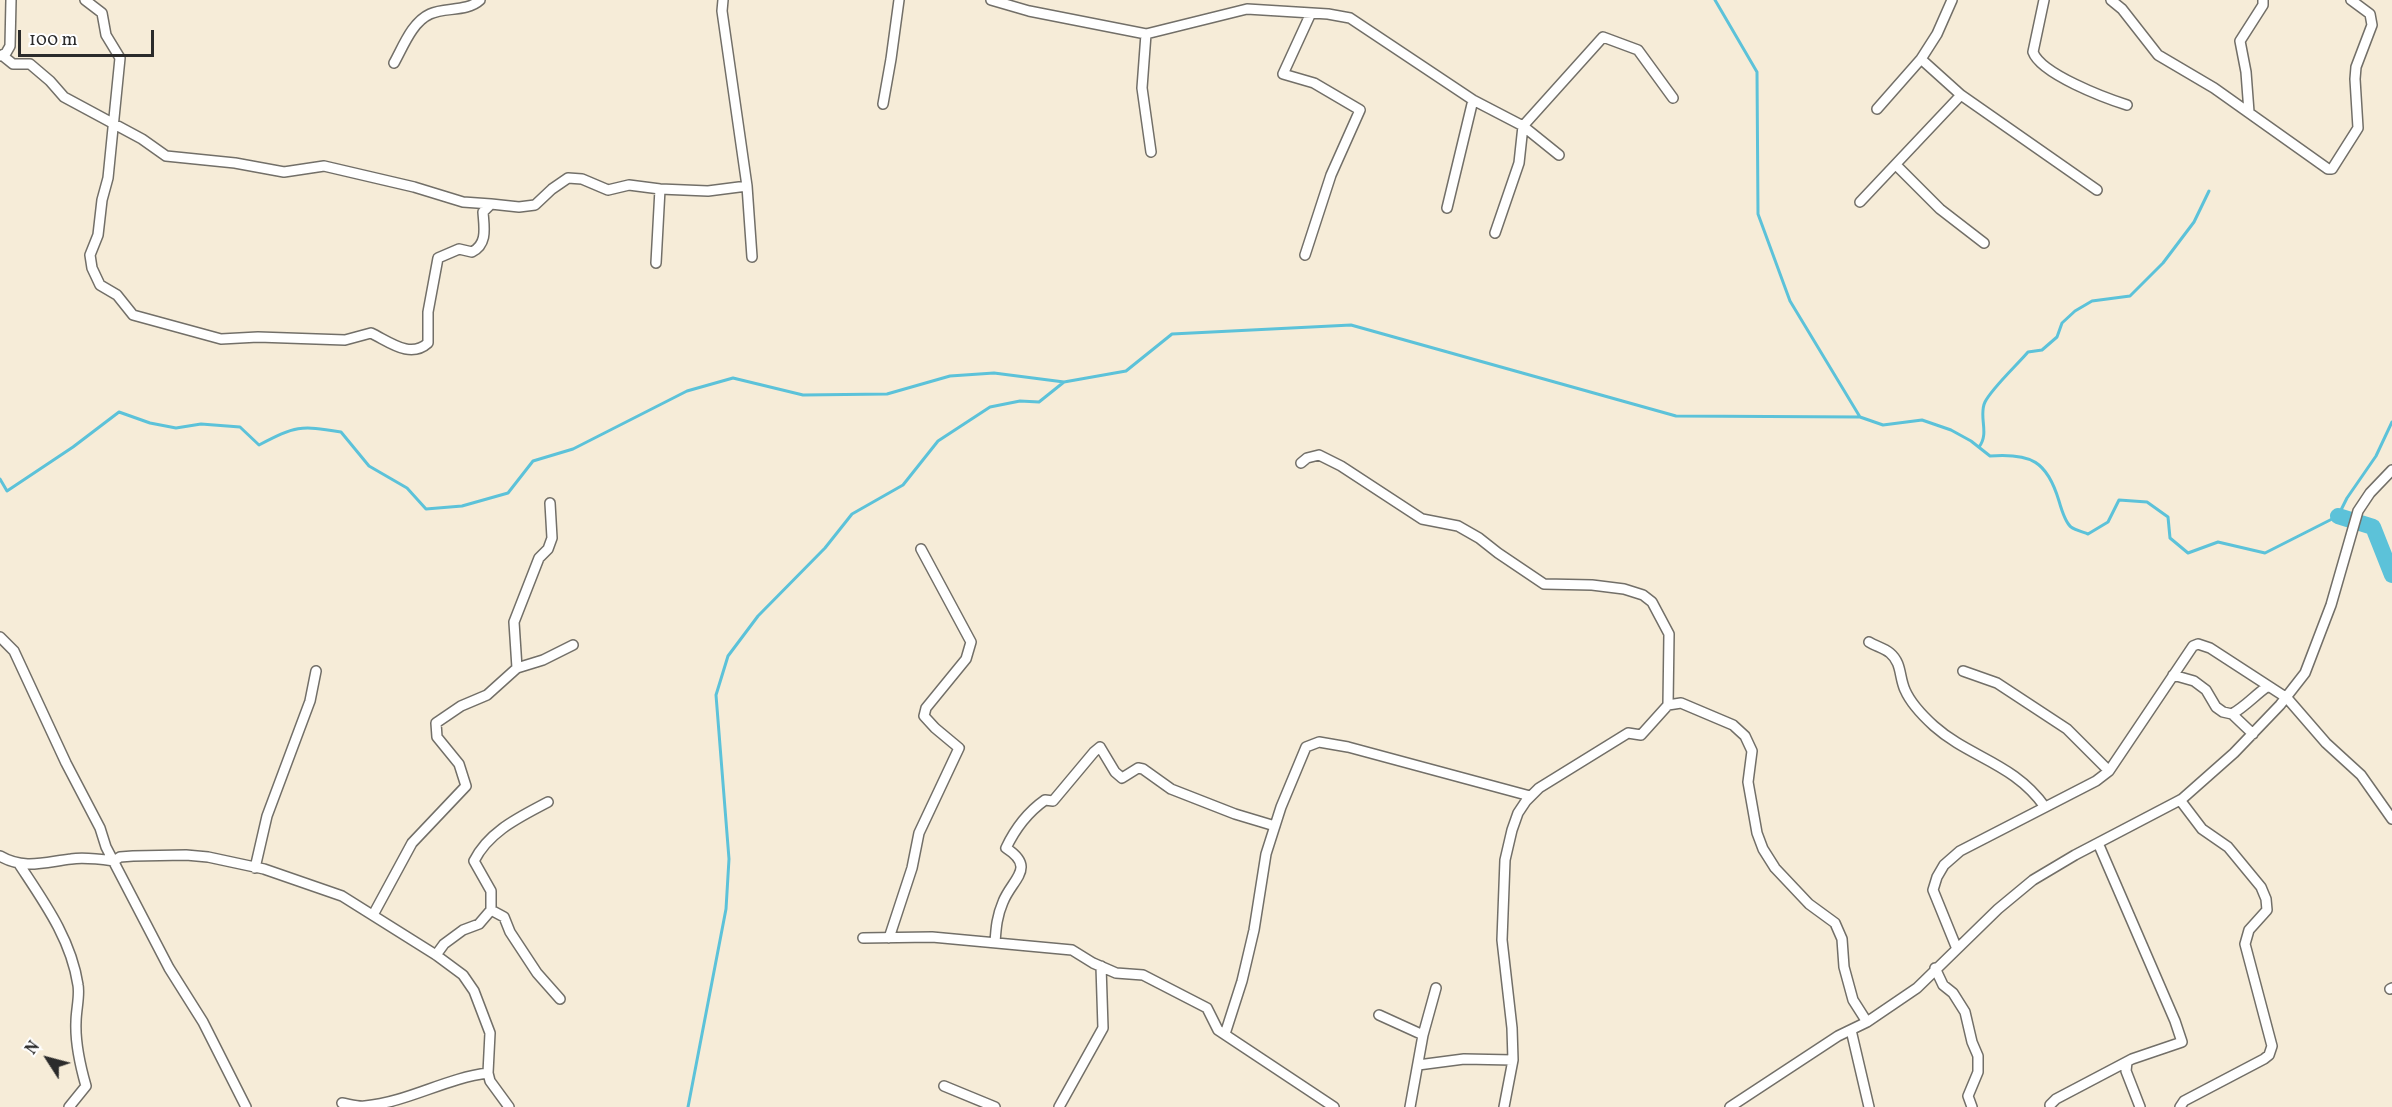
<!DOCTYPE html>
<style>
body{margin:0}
#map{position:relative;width:2392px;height:1107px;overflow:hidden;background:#f6ecd8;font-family:Vollkorn,serif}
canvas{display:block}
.north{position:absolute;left:18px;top:1029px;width:60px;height:60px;-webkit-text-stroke:4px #fff;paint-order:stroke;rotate:306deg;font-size:16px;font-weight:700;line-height:24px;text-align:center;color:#2b2b2b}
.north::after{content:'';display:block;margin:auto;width:21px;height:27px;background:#2b2b2b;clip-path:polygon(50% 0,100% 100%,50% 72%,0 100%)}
.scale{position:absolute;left:18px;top:30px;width:136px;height:27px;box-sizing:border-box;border:3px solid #2b2b2b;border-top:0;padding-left:8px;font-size:18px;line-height:21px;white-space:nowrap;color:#2b2b2b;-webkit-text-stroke:4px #fff;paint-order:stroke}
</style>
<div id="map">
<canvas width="2392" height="1107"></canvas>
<div class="north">N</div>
<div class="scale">100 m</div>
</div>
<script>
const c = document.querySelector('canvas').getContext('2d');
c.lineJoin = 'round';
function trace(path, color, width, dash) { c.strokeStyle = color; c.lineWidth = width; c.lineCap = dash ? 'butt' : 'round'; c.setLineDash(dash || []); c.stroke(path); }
trace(new Path2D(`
 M1715,0l42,72 1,142 32,87 70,116
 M1979,447c11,-14 -1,-31 6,-45 7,-14 32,-37 43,-50l14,-2 15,-13 5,-14 13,-12 17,-10 38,-5 33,-33 31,-41 15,-31
 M0,479l7,12 66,-44 46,-35 31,11 26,5 25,-4 39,3 19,18c37,-19 40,-20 82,-13l28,34 38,22 19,21 36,-3 46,-13 25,-32 40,-12 114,-58 46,-13 70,17 84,-1 63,-18 44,-3 70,9 62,-11 46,-37 179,-9 325,91 184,1 23,8 39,-5 29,10 20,11 19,15c41,-3 57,5 69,45 2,7 6,21 12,26 4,3 12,5 17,7l20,-12 11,-22 28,2 21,15 2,21 18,15 30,-11 47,11 73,-37 9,-18 29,-42 16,-34
 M688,1107l38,-198 3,-50 -13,-164 12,-39 30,-40 67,-68 27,-34 51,-29 35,-44 52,-34 30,-6 19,1 25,-20`), '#5cc2d9', 3);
trace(new Path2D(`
 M2338,516l35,11 19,48`), '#5cc2d9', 16);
const minor = new Path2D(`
 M85,0l17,13 4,22 14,23 -12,120 -6,22 -4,35 -8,20 2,13 8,17 17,10 16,20 88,24 37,-2 87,3 26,-7c19,9 39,26 57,10v-31l10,-54 21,-9 13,3c16,-8 12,-25 11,-40l8,-8 28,3 16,-2 17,-16 16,-11 14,1 26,11 21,-5 31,4 48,2 39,-5
 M723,0l-1,11 25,175 5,71
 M991,0l38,11 117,23 101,-25 81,5 22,4 123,82 50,26 36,29
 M2044,0l-11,52c8,22 72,46 94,53
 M2111,0l11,9 36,46 56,33 114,81h4l26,-41 -3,-49 1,-12 16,-42 -2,-11 -19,-14
 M1146,34l-4,54 9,64
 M0,56l6,-3 4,-7 1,-46
 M3,56l10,8h17l20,17 14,16 78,42 24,17 69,7 49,9 40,-6 90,21 49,15 28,2
 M1921,59l40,36 136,95
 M394,63c9,-16 18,-41 36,-49 15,-7 37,-2 50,-14
 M883,104l8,-45 8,-59
 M1877,109l44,-50 16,-25 15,-34
 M2249,112l-3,-40 -6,-31 23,-36v-5
 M1896,165l44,44 44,34
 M1860,202l101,-107
 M1447,208l26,-108
 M1495,233l24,-70 4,-37 80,-89 35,13 35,48
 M1305,255l26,-80 29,-65 -46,-27 -31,-9 28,-61
 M656,263l4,-74
 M1301,463l6,-5 12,-3 22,11 81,53 36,7 21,12 19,15 46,31 48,1 32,4 19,6 9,7 17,32 -1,71
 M0,637l14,14 52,112 34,65 6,19 63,121 34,54 43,85
 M1869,642c6,4 15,6 21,11 12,10 9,24 15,37 6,14 18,26 29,36 36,32 80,37 111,81
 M517,668l-3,-46 25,-64 9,-9 4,-11 -2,-35
 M1963,671l34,12 70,46 42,42
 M2173,675l21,6 12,9 10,17 7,5 9,2 21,20
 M2232,714c14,-8 23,-19 36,-28
 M2180,800l22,29 26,18 33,40 5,12 1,11 -18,20 -4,14 27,102 -3,9 -5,4 -80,42 -4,6
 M0,856c24,14 45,6 71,3 14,-2 28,0 43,2l6,-4 13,-1 53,-1 22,2 56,12 78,27 94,59 27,20 11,16 16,42 -2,40 2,8 19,26
 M19,864c25,38 52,75 59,121 2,11 -2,25 -2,37 -1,22 4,43 10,64l-17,21
 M255,868l12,-52 43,-115 6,-30
 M491,910l13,7 6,15 27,41 23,26
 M373,915l39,-72 54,-57 -7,-22 -22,-27 -1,-14 25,-17 26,-11 30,-27 26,-8 30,-15
 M863,938l69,-1 140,13 21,13 23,10 27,2 64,33 11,22 116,77
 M889,938l23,-70 7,-35 40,-85 -24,-20 -11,-12 2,-8 40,-49 5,-17 -50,-93
 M995,943c1,-16 2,-27 8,-41 9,-23 34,-34 3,-54 9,-19 22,-36 39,-48l8,1 41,-49 6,-5 15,25 7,6 16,-10 5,1 28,20 64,25 40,12
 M1957,949l-24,-59 4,-13 7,-12 16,-14 136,-70 13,-10 84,-125 5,-2 12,4 77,50 39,45 35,32 31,44
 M436,955l8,-11 19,-14 16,-6 12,-14v-19l-17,-30c15,-30 46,-44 74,-59
 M1935,968l8,17 10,8 12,19 7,30 6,14v16l-10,24 4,11
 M2390,989l2,-1
 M1379,1015l44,20 13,-47
 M1851,1030l18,77
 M1225,1034l17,-53 12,-51 12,-76 15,-47 25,-60 13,-5 29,5 182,49
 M2127,1062l-1,9 14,36
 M1418,1065l46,-6 49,1
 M944,1086l51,21
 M342,1103c7,1 16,4 23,3 43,-4 81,-28 123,-33
 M2050,1105l6,-6 76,-40 50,-17 -7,-21 -77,-178
 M1059,1107l44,-79 -2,-62
 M1410,1107l13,-72
 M1504,1107l9,-47 -1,-32 -10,-88 3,-80 7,-30 6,-17 8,-12 13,-13 89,-55 13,2 27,-30 13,-2 52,22 12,11 7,15 -4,31 9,51 6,16 12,19 34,36 26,19 7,16 2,28 9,33 14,22
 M1730,1107l108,-71 29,-14 50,-34 81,-79 35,-29 42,-25 107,-56 52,-46 46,-48 25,-32 26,-68 27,-94 12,-18 22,-23`);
trace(minor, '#726f68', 12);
trace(minor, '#fff', 9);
</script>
